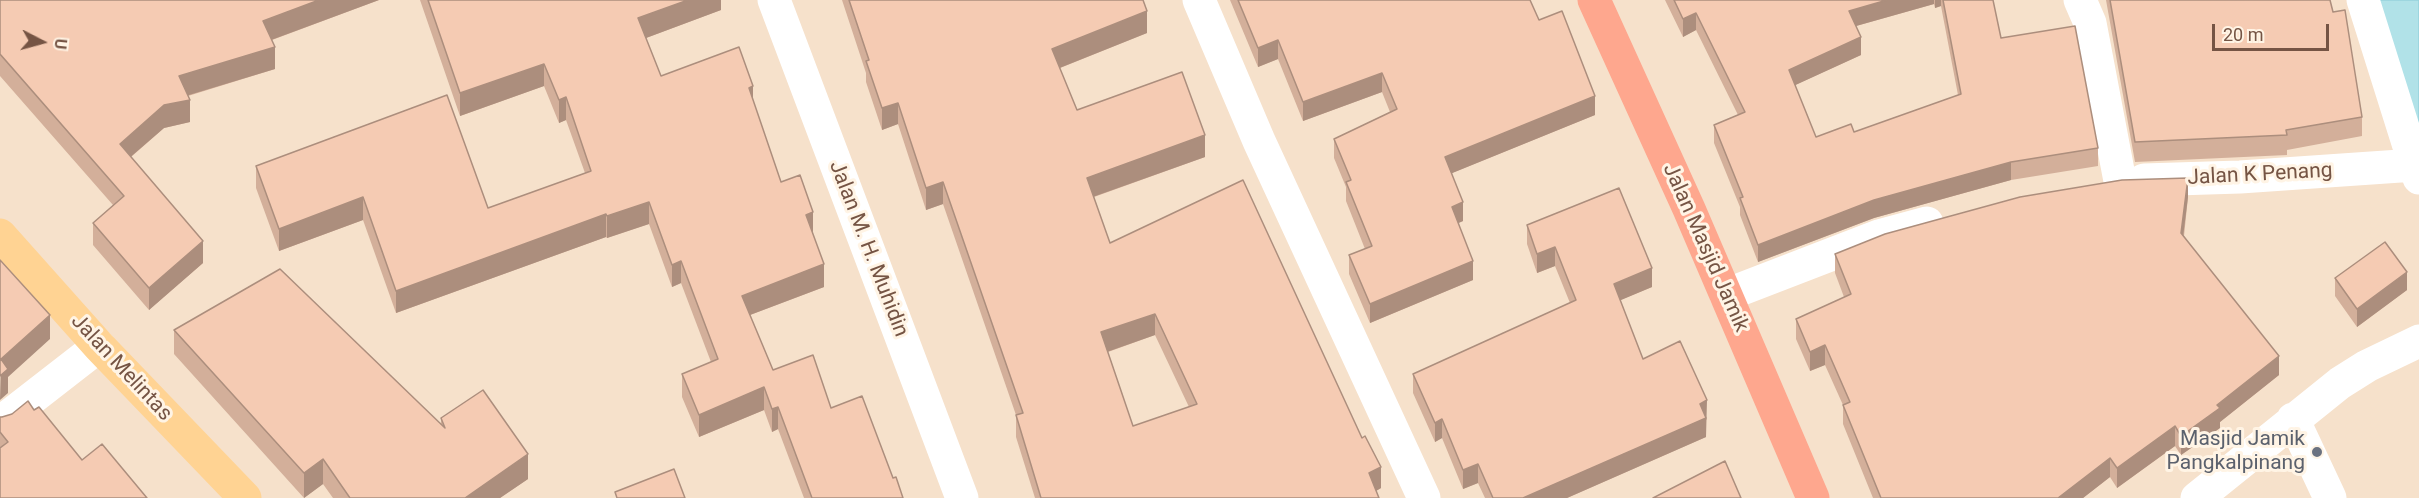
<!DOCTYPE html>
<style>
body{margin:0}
#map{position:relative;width:2419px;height:498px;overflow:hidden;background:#fef0dd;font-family:Roboto,sans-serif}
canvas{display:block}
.north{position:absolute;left:12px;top:12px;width:60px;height:60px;-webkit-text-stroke:4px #fff4e5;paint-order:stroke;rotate:96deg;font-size:16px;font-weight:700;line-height:24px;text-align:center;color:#755444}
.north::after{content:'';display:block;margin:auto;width:21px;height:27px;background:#755444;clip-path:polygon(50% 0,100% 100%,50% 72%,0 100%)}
.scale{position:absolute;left:2212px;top:24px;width:117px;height:27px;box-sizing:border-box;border:3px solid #755444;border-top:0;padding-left:8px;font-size:18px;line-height:21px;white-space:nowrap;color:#755444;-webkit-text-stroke:4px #fff4e5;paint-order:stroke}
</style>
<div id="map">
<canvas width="2419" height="498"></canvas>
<div class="north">U</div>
<div class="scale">20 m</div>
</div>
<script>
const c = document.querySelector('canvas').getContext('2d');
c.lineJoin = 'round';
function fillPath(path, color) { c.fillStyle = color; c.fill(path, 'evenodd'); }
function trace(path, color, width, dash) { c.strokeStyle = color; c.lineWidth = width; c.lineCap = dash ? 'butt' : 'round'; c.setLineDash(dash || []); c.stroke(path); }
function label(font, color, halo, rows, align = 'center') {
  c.font = font + ' Roboto,sans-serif'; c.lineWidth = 6; c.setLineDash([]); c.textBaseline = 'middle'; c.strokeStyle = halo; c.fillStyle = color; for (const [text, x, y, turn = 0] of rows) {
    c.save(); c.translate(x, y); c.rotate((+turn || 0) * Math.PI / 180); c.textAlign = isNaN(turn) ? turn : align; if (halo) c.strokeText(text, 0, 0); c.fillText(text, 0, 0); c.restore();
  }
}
fillPath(new Path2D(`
 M0,0h2419v498h-2419z`), '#f6e1cb');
const water = new Path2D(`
 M2374,0h45v138z`);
fillPath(water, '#b1e2e8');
trace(water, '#96d2db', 1.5);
trace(new Path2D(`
 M774,0l188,498
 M1199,0l60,141 165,357
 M2080,0l10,23 30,158
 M2363,0l56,178
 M2144,180l96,-3 175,-12
 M1726,295l153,-59 48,-13
 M2293,419l37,79
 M0,423l99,-77
 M2197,498l143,-115 27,-17 52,-25`), '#fff', 33);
trace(new Path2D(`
 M0,235l99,111 146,152`), '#ffd393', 33);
trace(new Path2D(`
 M1594,0l95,209 124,289`), '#fea78e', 33);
fillPath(new Path2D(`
 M0,0h379l-107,40 3,29 -87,27 2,26 -26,6 -33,29 72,106 -54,47 -56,-65v-22l20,-18 -113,-129z
 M420,0h301v10l-75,28 15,38 92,25 28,81 32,52 11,53 -74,28 23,55 58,38 62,70 10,20h-99l-26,-69 -6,3 -8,-22 -65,27 -17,-40v-23l29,-12 -30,-79 -9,4 -23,-63 -42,14 -1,-1 -210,76 -33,-93 -84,31 -23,-63v-22l232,42 97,-35 -19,-53 -7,3 -15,-37 -84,30z
 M842,0h301l4,33 -87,35 17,42 128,47 -111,40 16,46 271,245 -5,3 3,7h-344l-19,-61v-22l-73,-211 -17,6 -28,-86 -16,6 -16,-48v-9zM1155,335l34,72 -56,19 -25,-74z
 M1230,0h300l9,20 56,95 -143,58 11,48 -5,2 15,57 -103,43 -21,-49v-19l16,-6 -19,-48v-14l-12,-29v-19l56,-27 -8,-20 -79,29 -25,-62 -20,8z
 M1665,0h328l8,38 97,110v18l-87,14 -137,38 -116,44 -18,-47v-8l-26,-64v-18l24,-10 -42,-85 -13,7zM1934,4l1,4 6,-2 17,89 -104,37 -38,5 -21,-52 66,-30 -5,-29z
 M2106,0h224l32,117v19l-75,14v5l-152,7z
 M2188,197l-4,39 95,139 -59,47v6l-39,27 -6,-9 -58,42 -7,-11 -27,21h-210l-30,-74v-19l-18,-40 -15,6 -14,-32v-20l48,-22 -9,-24v-19z
 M1527,225l125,62 -32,13 23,59 64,60 -1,1v17l-139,61h-82l-7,-15 -15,6 -21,-51 -7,4 -22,-49v-19l157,-71 -15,-37 -18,7 -10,-29z
 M2335,278l72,12 -50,37 -22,-31z
 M174,330l267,95v-7l87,61 -28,19h-167l-10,-14 -19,14 -130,-144z
 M34,410l48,50 -82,38v-81z`), '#d3af9a');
fillPath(new Path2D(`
 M319,0h60l-116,43v-22z
 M688,0h33v10l-83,31v-23z
 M1887,0h47v4l-85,24v-17z
 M1935,0h6v6l-6,2z
 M1147,11v22l-95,38v-22z
 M1696,13v17l-13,7v-18z
 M1861,37v18l-72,33v-18z
 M1278,40v19l-20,8v-19z
 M275,47v22l-96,29v-22z
 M544,64v22l-84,30v-23z
 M1382,73v19l-79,29v-19z
 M753,86v22l-4,-20z
 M1595,96v19l-150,61v-19z
 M566,97v23l-7,3v-23z
 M190,100v22l-26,6 -44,38v-22l44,-39z
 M898,103v21l-16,6v-22z
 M1205,135v22l-118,42v-21z
 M2011,162v18l-137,38 -116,44v-17l116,-45z
 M2188,178v19l-7,56v-20z
 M943,182v22l-17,6v-22z
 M363,197v23l-84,31v-22z
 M649,202v22l-42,14v-22z
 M1463,202v19l-11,5v-19z
 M813,212v22l-7,-19z
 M606,214v23l-210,76v-22z
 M203,241v22l-54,47v-22z
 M1555,247v19l-18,7v-19z
 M681,261v22l-9,4v-22z
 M1473,261v19l-103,43v-19z
 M824,264v23l-82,31v-22z
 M1652,268v19l-38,16v-19z
 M2407,272v18l-50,37v-18z
 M1155,314v21l-54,19v-22z
 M50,315v24l-42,38v16l-8,7 1,-41z
 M1825,345v20l-15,6v-19z
 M2279,356v19l-59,47v6l-39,27v-19l36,-31z
 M764,387v23l-65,27v-22z
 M1707,400l-1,37 -139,61h-44z
 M778,407v22l-6,3v-23z
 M1442,419v19l-7,4v-19z
 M2175,426v20l-58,42v-20z
 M528,454v25l-28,19h-35z
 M2110,458v19l-27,21h-25z
 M323,459v25l-19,14v-25z
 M1478,464v19l-15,6v-19z
 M1381,467v21l-12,7v-22z`), '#ac8e7d');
const building = new Path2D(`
 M0,0h319l-56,21 12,26 -96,29 11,24 -26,5 -44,39 83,97 -54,47 -56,-65 31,-27 -124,-142z
 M428,0h260l-50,18 23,58 78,-29 14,39 -4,2 32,94 19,-7 13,37 -7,3 18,49 -82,32 31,74 40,-15 18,53 31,-12 31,82 3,-1 7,21h-91l-34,-91 -6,2 -8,-22 -65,28 -17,-41 36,-15 -37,-98 -9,4 -23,-63 -42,14 -1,-2 -210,77 -33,-94 -84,32 -23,-63 191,-71 41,113 103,-37 -25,-74 -7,3 -15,-36 -84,29z
 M849,0h294l4,11 -95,38 25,61 105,-38 23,63 -118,43 23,65 133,-63 119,258 3,-2 16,31 -12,6 10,25h-338l-25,-83 7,-2 -80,-231 -17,6 -28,-85 -16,5 -16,-47 3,-1zM1155,314l42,90 -64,22 -32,-94z
 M1238,0h292l9,20 23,-9 33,85 -150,61 18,45 -11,5 21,54 -103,43 -21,-49 23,-9 -26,-64 5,-2 -17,-41 63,-30 -15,-36 -79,29 -25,-62 -20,8z
 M1674,0h213l-38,11 12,26 -72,33 27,67 35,-13 3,8 107,-38 -18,-94h50l8,38 74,-12 23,122 -87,14 -137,38 -116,45 -18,-47 3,-1 -29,-72 31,-13 -49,-99 -13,6z
 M2110,0h220l3,12 12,-2 17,107 -76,13 1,5 -152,7z
 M2188,178l-7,55 98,123 -62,49 3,3 -39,28 -6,-10 -58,42 -7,-10 -52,40h-177l-38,-93 7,-3 -25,-57 -15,7 -14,-33 55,-25 -16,-40 50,-20 135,-37 102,-17z
 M1619,188l33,80 -38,16 29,75 37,-18 27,59 -7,4 6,14 -183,80h-30l-15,-34 -15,6 -21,-51 -7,4 -22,-49 163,-74 -21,-53 -18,7 -10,-29z
 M2385,242l22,30 -50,37 -22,-31z
 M0,260l50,55 -49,44 7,10 -8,7z
 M280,269l165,159 -4,-10 42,-28 45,64 -63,44h-115l-27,-39 -19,14 -130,-143z
 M28,401l6,9 5,-3 43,53 20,-16 45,54h-147v-50l8,-6 -8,-10v-15h2l10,-3z
 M1725,461l16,37h-88z
 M674,469l11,29h-68l-2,-6z`);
fillPath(building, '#f5cbb3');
trace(building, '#ac8e7d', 1.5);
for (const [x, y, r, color] of [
 [2317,452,6,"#6b7280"]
]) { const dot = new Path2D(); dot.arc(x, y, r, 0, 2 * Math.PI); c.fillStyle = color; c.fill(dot); trace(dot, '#fff4e5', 2); }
label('21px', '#755444', '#fff4e5', [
 ["Jalan K Penang",2260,175,-3],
 ["Jalan Masjid Jamik",1705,248,66],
 ["Jalan M. H. Muhidin",868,249,69],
 ["Jalan Melintas",121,368,47]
]);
label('21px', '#5b616d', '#fff4e5', [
 ["Masjid Jamik",2305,440],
 ["Pangkalpinang",2305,464]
], 'right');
</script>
